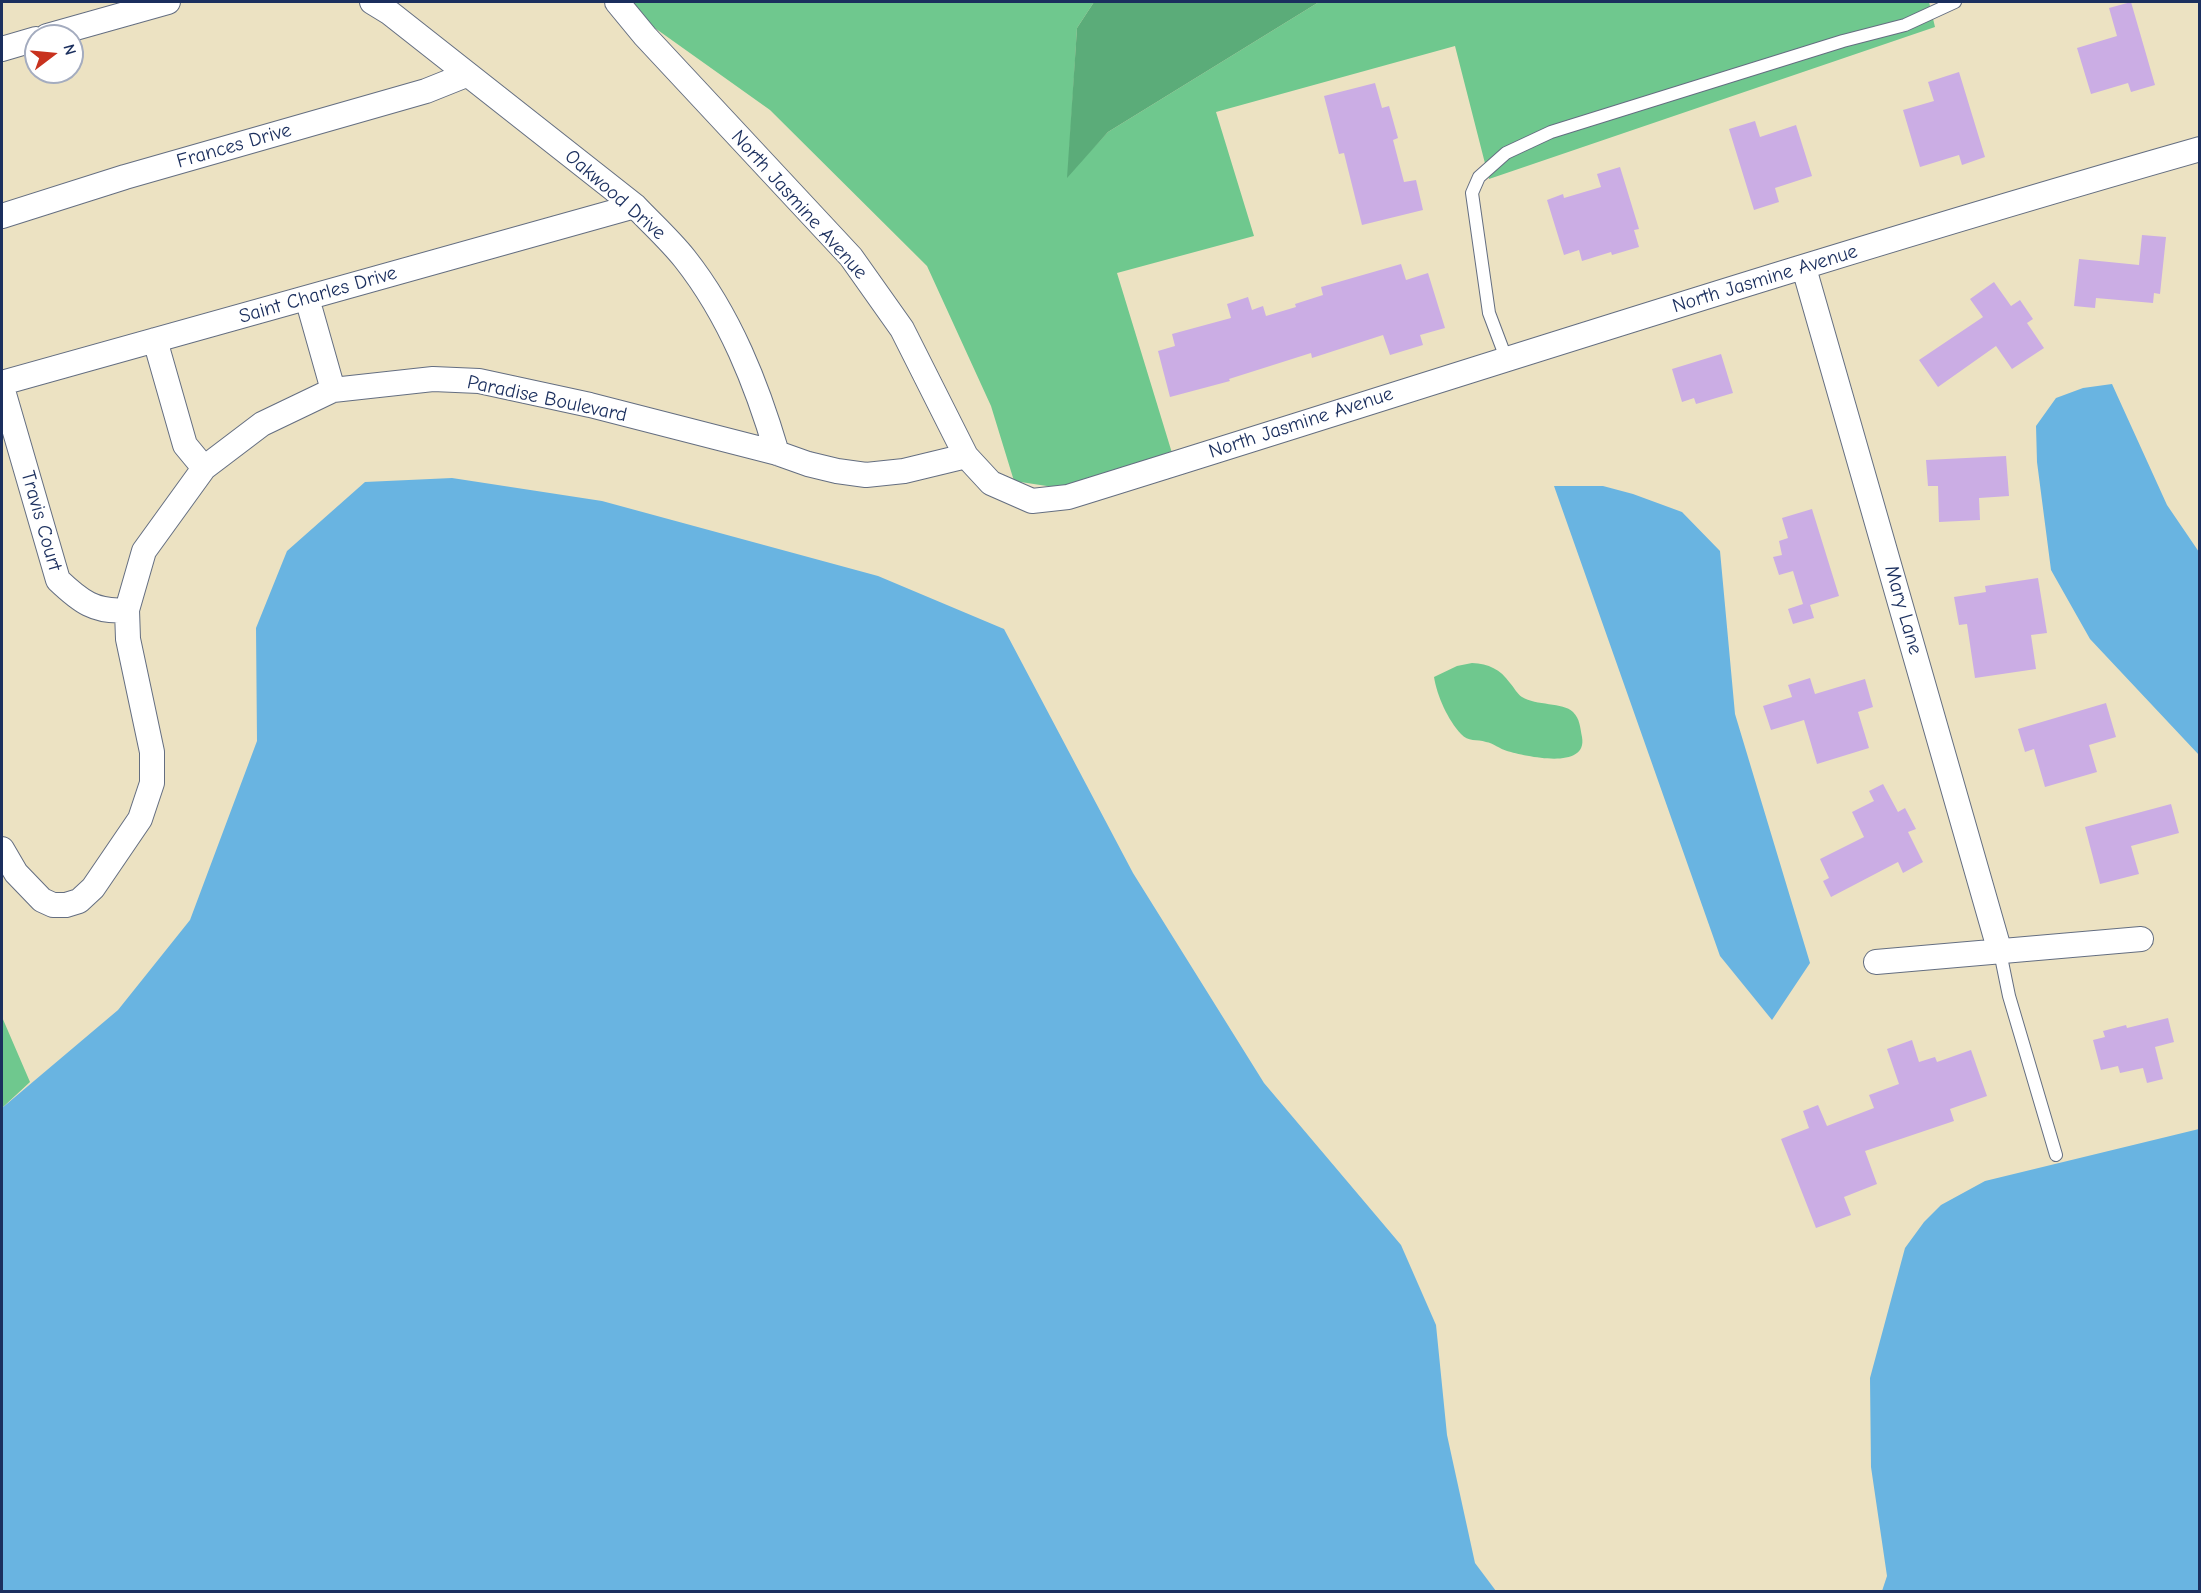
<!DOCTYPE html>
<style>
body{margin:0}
#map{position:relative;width:2201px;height:1593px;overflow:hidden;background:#ece2c2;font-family:"Comic Neue",sans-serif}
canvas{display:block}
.frame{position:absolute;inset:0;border:3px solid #1b2f5e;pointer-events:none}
.north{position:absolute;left:24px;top:24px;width:60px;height:60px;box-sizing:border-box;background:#fff;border:2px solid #a4acbf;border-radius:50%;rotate:74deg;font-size:16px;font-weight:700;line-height:24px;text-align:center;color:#1b2f5e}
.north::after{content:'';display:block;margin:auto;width:21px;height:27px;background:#c8321e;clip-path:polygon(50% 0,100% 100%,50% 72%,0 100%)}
</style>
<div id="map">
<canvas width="2201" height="1593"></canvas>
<div class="frame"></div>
<div class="north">N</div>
</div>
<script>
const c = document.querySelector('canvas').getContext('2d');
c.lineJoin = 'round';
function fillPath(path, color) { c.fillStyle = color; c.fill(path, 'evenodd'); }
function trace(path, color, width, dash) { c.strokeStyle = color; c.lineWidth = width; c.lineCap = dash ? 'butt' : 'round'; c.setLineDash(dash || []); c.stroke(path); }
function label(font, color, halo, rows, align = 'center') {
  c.font = font + ' "Comic Neue",sans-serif'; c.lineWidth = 5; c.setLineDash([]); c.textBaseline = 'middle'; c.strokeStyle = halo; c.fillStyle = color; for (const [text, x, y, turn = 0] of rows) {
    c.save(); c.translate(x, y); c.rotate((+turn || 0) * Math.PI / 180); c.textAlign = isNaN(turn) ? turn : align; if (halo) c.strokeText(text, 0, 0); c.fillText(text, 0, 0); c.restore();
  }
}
fillPath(new Path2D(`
 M632,2h462l-17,26 -9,147 40,-43 211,-130h610l6,25 -446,152 -34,-133 -239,66 38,124 -137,37 55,180 -112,35 -46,-7 -23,-75 -64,-140 -157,-156 -118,-84z
 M1472,663c17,1 28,6 38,20 4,4 7,11 12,14 14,9 41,5 51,15 7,7 7,15 9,25 6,34 -57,19 -75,14 -7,-2 -14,-8 -21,-9 -9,-3 -18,0 -25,-8 -13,-14 -24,-38 -27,-57l23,-11z
 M2,1017l28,65 -28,26z`), '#6fc88e');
fillPath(new Path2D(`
 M1094,2h225l-211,130 -41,46 10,-150z`), '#5bac79');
fillPath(new Path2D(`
 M2112,384l55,121 32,47v203l-109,-116 -39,-69 -14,-108 -1,-36 20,-28 27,-10z
 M452,478l150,23 276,75 126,53 129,244 131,210 137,162 35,80 11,110 28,128 21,28h-1494v-483l116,-98 72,-90 67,-179 -1,-113 31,-77 78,-69z
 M1554,486h49l30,8 49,18 38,39 15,163 75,249 -38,57 -52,-64z
 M2199,1129v462h-317l5,-15 -16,-109 -1,-89 35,-130 19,-26 17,-17 44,-24z`), '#69b4e1');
fillPath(new Path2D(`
 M2131,2l24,83 -24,7 -3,-9 -37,11 -14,-46 40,-12 -8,-28z
 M1959,72l26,85 -23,8 -3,-10 -39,12 -17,-57 31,-9 -6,-19z
 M1375,83l7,25 7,-2 9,32 -5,2 11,42 12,-2 7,30 -61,15 -18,-72 -5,1 -15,-58z
 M1755,121l5,16 36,-12 16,51 -37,12 4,14 -25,8 -25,-81z
 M1620,167l19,62 -5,1 5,17 -27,8 -1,-3 -29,9 -3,-11 -15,5 -17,-55 16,-6 1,4 37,-11 -4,-13z
 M2142,235l24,2 -6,57 -6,-1 -1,10 -57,-5 -1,10 -21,-2 5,-47 60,6z
 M1401,264l5,16 22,-7 17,55 -25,7 3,10 -33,10 -7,-20 -71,23 -1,-5 -82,26 1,2 -60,16 -12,-46 17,-5 -3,-12 59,-16 -4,-14 21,-7 4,13 11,-4 3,10 30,-9 -1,-3 28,-9 -2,-8z
 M1994,282l17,24 9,-6 13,19 -6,4 17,25 -32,21 -16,-23 -58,41 -19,-27 64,-43 -13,-18z
 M1721,354l12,39 -37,11 -2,-6 -12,4 -10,-33z
 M2006,456l3,40 -30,2 1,22 -41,2 -1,-36h-10l-2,-26z
 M1812,509l27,87 -29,9 4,13 -21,6 -5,-15 15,-5 -10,-33 -14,4 -6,-18 9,-2 -3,-14 9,-3 -6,-20z
 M2038,578l9,55 -16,2 5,34 -61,9 -8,-54 -8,1 -5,-28 32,-5 -1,-6z
 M1810,678l5,16 50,-15 8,28 -15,5 11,36 -52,16 -13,-44 -33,10 -8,-24 29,-9 -4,-12z
 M2106,703l10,34 -27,8 8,27 -52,15 -11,-38 -9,3 -7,-23z
 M1883,784l15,28 7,-4 11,21 -8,3 15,30 -20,11 -5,-11 -67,35 -8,-16 6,-3 -9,-19 44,-22 -12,-25 22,-11 -5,-10z
 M2171,804l8,29 -48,13 8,28 -39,10 -15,-57z
 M2168,1018l6,24 -19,5 8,32 -16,4 -4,-15 -23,5 -2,-7 -17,4 -8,-30 12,-3 -2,-6 23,-6 1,3z
 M1912,1040l7,22 16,-5 2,5 34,-12 16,46 -37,13 4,12 -89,30 12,33 -33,13 7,18 -35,13 -35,-89 28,-11 -6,-17 15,-6 9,21 47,-18 -5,-13 30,-11 -12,-35z`), '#cbade4');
const service = new Path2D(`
 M1506,358l-17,-45 -17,-120 7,-16 27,-24 45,-21 292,-91 62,-16 50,-23
 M2000,952l9,44 47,159`);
const minor = new Path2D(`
 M372,2l18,11 245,193c17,18 35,34 50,53 45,57 72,126 92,194
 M617,2l28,34 206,221 51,72 64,127 25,27 41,18 36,-4c377,-117 752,-240 1132,-348
 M47,36l121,-34
 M2,49l34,-10
 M2,216l123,-39 301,-86 40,-16
 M1804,268l196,684
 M307,298l26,92
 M155,340l30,105 19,23
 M2,383l633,-177
 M2,387l56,193c22,21 37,33 69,30
 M2,849l14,24 26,27 11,5h13l13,-4 14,-13 47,-69 12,-36v-31l-24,-113 -1,-29 17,-59 60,-83 58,-44 71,-34 100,-11 46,2 111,24 187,48 31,11 29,7 29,4 38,-4 62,-15
 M1876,962l265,-23`);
trace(service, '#646e81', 14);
trace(minor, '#646e81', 26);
trace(service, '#fff', 12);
trace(minor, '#fff', 24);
label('20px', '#1b2f5e', '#fff', [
 ["Frances Drive",234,146,-16],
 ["Oakwood Drive",615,195,41],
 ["North Jasmine Avenue",799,205,48],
 ["North Jasmine Avenue",1765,279,-17],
 ["Saint Charles Drive",318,295,-16],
 ["Paradise Boulevard",547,399,12],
 ["North Jasmine Avenue",1301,423,-18],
 ["Travis Court",41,521,74],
 ["Mary Lane",1903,610,74]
]);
</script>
